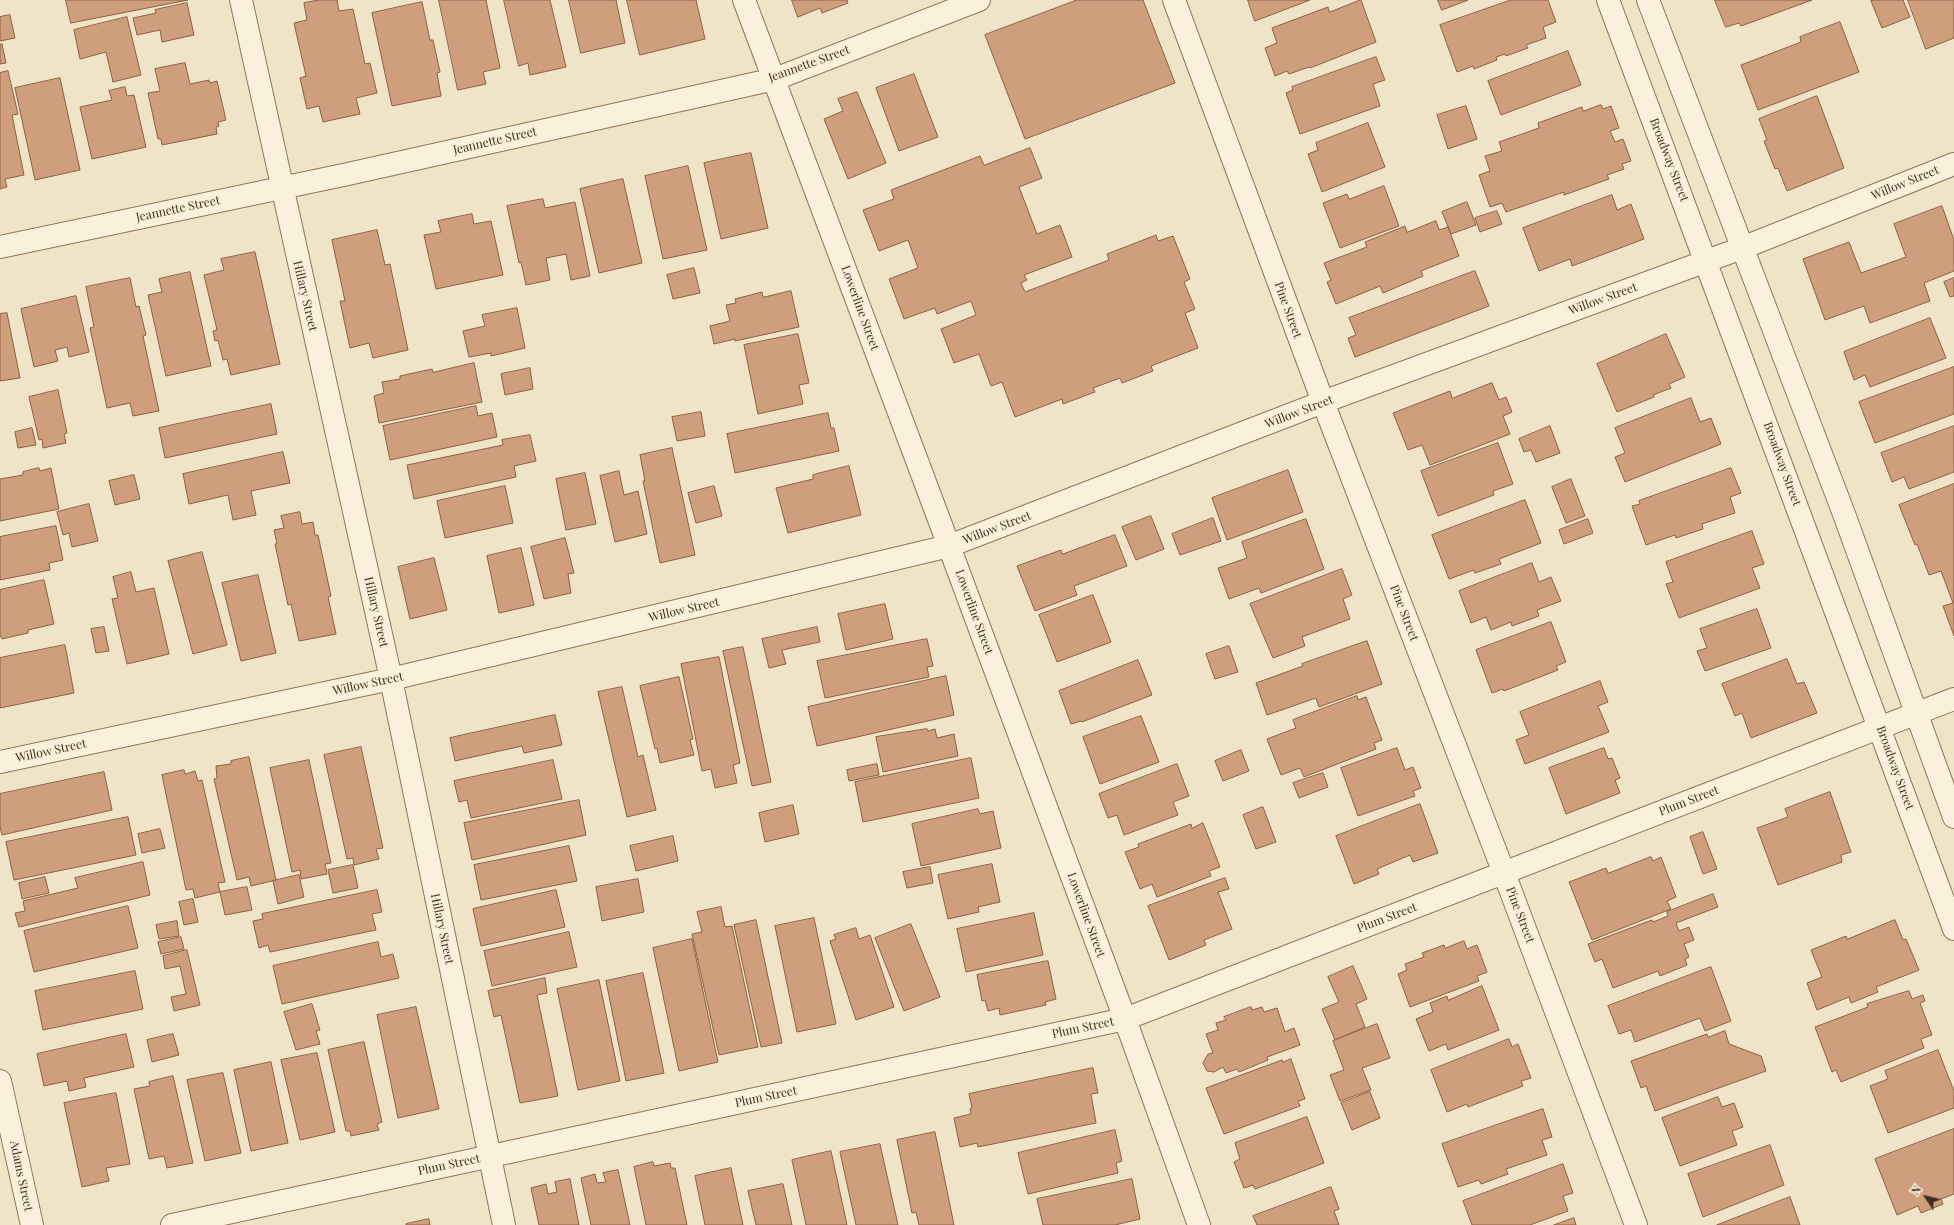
<!DOCTYPE html>
<style>
body{margin:0}
#map{position:relative;width:1954px;height:1225px;overflow:hidden;background:#f0e4c8;font-family:"Playfair Display",serif}
canvas{display:block}
.north{position:absolute;left:1906px;top:1177px;width:40px;height:40px;-webkit-text-stroke:3px #f7eed8;paint-order:stroke;rotate:305deg;font-size:11px;font-weight:700;line-height:16px;text-align:center;color:#3d2e20}
.north::after{content:'';display:block;margin:auto;width:14px;height:18px;background:#3d2e20;clip-path:polygon(50% 0,100% 100%,50% 72%,0 100%)}
</style>
<div id="map">
<canvas width="1954" height="1225"></canvas>
<div class="north">N</div>
</div>
<script>
const c = document.querySelector('canvas').getContext('2d');
c.lineJoin = 'round';
function fillPath(path, color) { c.fillStyle = color; c.fill(path, 'evenodd'); }
function trace(path, color, width, dash) { c.strokeStyle = color; c.lineWidth = width; c.lineCap = dash ? 'butt' : 'round'; c.setLineDash(dash || []); c.stroke(path); }
function label(font, color, halo, rows, align = 'center') {
  c.font = font + ' "Playfair Display",serif'; c.lineWidth = 3; c.setLineDash([]); c.textBaseline = 'middle'; c.strokeStyle = halo; c.fillStyle = color; for (const [text, x, y, turn = 0] of rows) {
    c.save(); c.translate(x, y); c.rotate((+turn || 0) * Math.PI / 180); c.textAlign = isNaN(turn) ? turn : align; if (halo) c.strokeText(text, 0, 0); c.fillText(text, 0, 0); c.restore();
  }
}
const building = new Path2D(`
 M66,0h122l-117,23z
 M319,0h18l2,11 14,-2 12,55 5,-1 7,30 -21,5 4,16 -37,8 -4,-16 -12,3 -7,-31 6,-2 -12,-53 13,-3 -3,-17z
 M439,0h47l14,68 -17,4 3,12 -28,6z
 M504,0h46l16,67 -36,8 -2,-12 -9,3z
 M569,0h47l9,43 -44,10z
 M627,0h69l9,39 -65,16z
 M792,0h55l1,3 -26,10 -2,-5 -22,9z
 M1077,0h66l32,83 -150,56 -40,-104z
 M1248,0h62l-55,21z
 M1361,0l15,42 -66,26 -1,-1 -20,7 -2,-3 -12,5 -10,-28 12,-5 -5,-15 56,-21 1,5z
 M1438,0h30l-26,10z
 M1511,0h37l8,22 -13,5 3,11 -20,7 2,3 -22,8 -1,-2 -9,3 1,3 -23,9 -1,-3 -16,6 -17,-47z
 M1715,0h97l-71,26 -2,-3 -13,4z
 M1875,0h28l7,17 -28,11 -11,-27z
 M1908,0h46v38l-28,11z
 M422,2l8,38h3l7,32 -3,1 4,23 -49,10 -20,-93z
 M187,3l7,32 -32,7 -2,-12 -23,5 -4,-17 23,-5 -1,-3z
 M10,15l5,23 -15,3v-24z
 M127,17l14,58 -28,7 -7,-30 -26,7 -6,-29z
 M1840,22l19,50 -101,38 -17,-45 60,-23 -1,-5z
 M2,44l4,19 -6,1v-19z
 M1568,51l13,34 -80,30 -13,-34z
 M1376,57l9,23 -12,4 7,22 -80,28 -14,-41 7,-3 -1,-3z
 M185,63l5,21 19,-4 1,3 7,-2 9,39 -8,2 1,4 -3,1 1,7 -55,11 -1,-6h-3l-10,-46 12,-2 -5,-22z
 M8,71l10,43 -6,1 12,60 -19,4 2,8 -7,2v-116z
 M914,74l24,63 -39,14 -23,-63z
 M60,78l20,92 -45,10 -20,-92z
 M125,87l2,9 7,-1 12,52 -54,12 -12,-52 32,-7 -3,-9z
 M857,92l29,71 -38,16 -24,-60 19,-8 -5,-12z
 M1817,96l27,72 -57,23 -9,-23 -3,1 -11,-28 3,-1 -8,-21z
 M1601,105l2,4 8,-3 8,22 -9,3 5,11 8,-3 8,22 -9,3 2,5 -17,6 2,4 -45,16v-3l-58,20 -4,-9 -12,4 -11,-32 11,-4 -5,-15 17,-5 -3,-9 40,-14 -1,-5 44,-16 1,4z
 M1466,106l11,33 -29,10 -11,-34z
 M1368,123l17,44 -63,25 -14,-38 10,-4 -2,-7z
 M1030,148l12,30 -23,9 18,47 23,-9 12,32 -48,18 3,5 -6,3 4,9 84,-32 -2,-6 49,-19 2,6 15,-5 17,43 -6,3 11,27 -10,4 13,35 -47,18 2,5 -31,12 -2,-5 -27,10 2,4 -32,12 -1,-5 -47,18 -13,-35 -11,4 -12,-32 -25,9 -13,-34 35,-14 -5,-14 -34,13 -2,-6 -31,11 -15,-40 29,-11 -10,-28 -29,11 -16,-41 31,-11 -3,-9 89,-34 4,9z
 M751,153l17,75 -47,11 -17,-76z
 M688,166l19,84 -44,9 -18,-83z
 M623,179l19,84 -43,10 -19,-84z
 M1384,186l15,40 -59,22 -17,-45 24,-9 2,5z
 M1612,195l5,15 14,-6 13,35 -72,27 -2,-7 -31,12 -16,-43z
 M543,199l2,9 30,-6 15,74 -19,4 -5,-26 -20,4 4,22 -24,5 -5,-23 -2,1 -12,-57z
 M1467,202l9,23 -25,9 -9,-22z
 M1942,206l12,34v31l-30,12 6,18 -60,22 -6,-17 -39,14 -22,-61 46,-17 12,31 45,-16 -12,-33z
 M1497,211l5,13 -22,8 -5,-14z
 M472,214l2,10 17,-3 12,54 -67,14 -12,-54 17,-3 -3,-11z
 M1436,221l3,9 9,-3 11,29 -38,15 2,5 -40,17 -3,-7 -44,18 -9,-22 4,-2 -7,-17 43,-16 -2,-5 40,-16 2,6z
 M377,230l8,35 5,-1 18,86 -35,8 -4,-15 -19,5 -10,-47h5l-13,-61z
 M255,252l25,112 -49,11 -4,-16 -4,1 -5,-20 -3,1 -2,-10 4,-1 -13,-55 20,-5 -3,-11z
 M694,268l6,25 -27,6 -6,-24z
 M1475,271l14,35 -134,51 -7,-19 8,-3 -7,-17z
 M190,272l21,94 -45,10 -18,-81 14,-3 -3,-13z
 M130,278l6,29 3,-1 7,29 -3,1 16,75 -26,5 -3,-13 -23,5 -17,-80 4,-1 -8,-40z
 M1954,278v18l-4,1 -6,-15z
 M791,291l8,36 -64,14v-2l-21,5 -4,-18 20,-5 -4,-16 10,-2 -1,-4 27,-7 1,5z
 M76,296l13,56 -20,5 -2,-10 -12,3 3,11 -24,6 -13,-58z
 M517,308l8,40 -34,8v-3l-22,4 -6,-26 22,-5 -3,-11z
 M7,313l13,65 -20,3v-67z
 M1930,318l16,40 -76,29 -5,-12 -11,5 -10,-28z
 M798,334l11,49 -10,2 4,19 -45,10 -14,-69z
 M1666,334l19,43 -16,7 2,4 -18,7 1,2 -37,15 -20,-48z
 M474,363l8,39 -103,21 -5,-27 10,-3 -2,-11 18,-3v-3l32,-7 1,3z
 M1954,367v47l-79,29 -16,-41z
 M530,368l3,21 -28,6 -4,-21z
 M1492,383l7,17 7,-3 6,15 -9,4 7,18 -80,31 -8,-20 -14,5 -15,-37 57,-22 2,7z
 M58,390l9,43 -3,1 2,9 -23,5 -1,-9 -3,1 -10,-43z
 M1691,398l9,24 11,-4 10,26 -96,38 -10,-25 10,-4 -10,-25z
 M271,404l6,30 -112,24 -6,-30z
 M476,406l2,10 14,-3 5,24 -107,23 -7,-34z
 M701,412l4,24 -28,5 -5,-24z
 M828,413l3,15h3l5,23 -104,22 -8,-39z
 M1550,426l10,27 -24,9 -5,-12 -7,2 -5,-13z
 M1954,426v46l-45,17 -5,-12 -12,5 -11,-29z
 M32,428l4,17 -18,3 -3,-16z
 M530,435l6,26 -22,5 2,11 -102,22 -7,-34 96,-20 -1,-5z
 M1498,443l15,41 -20,7 1,4 -56,21 -17,-45z
 M672,448l23,107 -35,8 -17,-82h2l-5,-26z
 M283,452l7,31 -39,8 5,24 -23,5 -5,-25 -39,9 -6,-30z
 M849,466l12,49 -73,18 -12,-45 37,-9v-4z
 M39,468l1,3 11,-3 8,41 -59,12v-42l23,-4v-3z
 M1731,468l10,25 -11,4 5,16 -33,11 1,5 -27,9 -1,-3 -29,10 -14,-39 8,-2 -1,-3z
 M1288,470l15,42 -76,28 -15,-42z
 M619,471l5,24 14,-4 9,43 -32,8 -15,-66z
 M585,473l11,51 -30,6 -10,-51z
 M134,475l6,24 -25,6 -6,-24z
 M1571,479l14,37 -19,7 -14,-36z
 M1954,484v152l-11,-30 10,-3 -12,-32 -12,4 -12,-31 -2,1 -16,-40z
 M505,486l8,37 -68,15 -8,-37z
 M714,486l8,30 -26,7 -8,-30z
 M1525,500l16,43 -42,16 2,5 -26,9 -1,-3 -25,9 -17,-44z
 M89,504l9,37 -26,6 -3,-14 -6,2 -6,-23z
 M300,512l2,12 11,-2 2,13h3l13,61 -3,1 8,37 -37,7 -8,-37 -3,1 -13,-61h2l-3,-14 10,-2 -3,-12z
 M1151,516l13,33 -28,11 -14,-33z
 M1213,518l8,23 -41,14 -8,-21z
 M1306,519l18,50 -63,24 -2,-5 -30,11 -11,-31 29,-10 -5,-16z
 M1588,519l5,14 -29,11 -5,-14z
 M56,526l7,34 -14,3 1,7 -50,10v-43z
 M1752,531l12,33 -12,4 8,20 -81,30 -13,-34 7,-2 -7,-20z
 M1115,535l12,31 -53,20 3,9 -42,16 -18,-45 44,-16 1,4z
 M565,538l9,35 -6,1 3,19 -27,6 -13,-52z
 M521,548l13,57 -35,8 -12,-57z
 M202,552l25,93 -34,9 -25,-93z
 M434,558l13,52 -37,9 -12,-52z
 M1532,563l7,19 12,-5 10,24 -24,9 2,6 -27,10 -1,-4 -20,8 -5,-13 -15,6 -12,-32z
 M1342,569l10,26 -9,4 7,20 -48,18 3,9 -32,12 -23,-54z
 M131,572l5,20 18,-4 15,66 -42,10 -15,-65 6,-1 -5,-21z
 M258,575l18,78 -35,8 -19,-78z
 M44,580l10,44 -26,6v3l-26,6 -2,-4v-45z
 M1093,595l18,47 -54,20 -18,-47z
 M885,604l8,35 -47,11 -8,-36z
 M1757,609l14,39 -66,23 -8,-20 10,-3 -7,-19z
 M1551,622l15,40 -10,4 2,4 -54,21 -1,-2 -11,4 -16,-43z
 M104,627l5,24 -13,2 -5,-24z
 M817,627l3,15 -38,8 4,14 -17,4 -7,-29z
 M927,639l6,27 -6,1 2,10 -104,21 -8,-37z
 M1367,641l15,43 -63,23 -3,-9 -49,17 -11,-32 47,-17 -1,-2z
 M65,645l9,48 -74,15v-50z
 M1229,646l9,26 -23,7 -9,-25z
 M743,647l28,135 -19,4 -29,-135z
 M719,657l21,106 -7,2 4,18 -22,5 -4,-19 -9,2 -21,-107z
 M1787,659l10,25 7,-2 13,31 -66,25 -9,-25 -7,3 -13,-32z
 M1138,660l14,35 -70,27 -1,-1 -10,3 -12,-33z
 M946,676l8,39 -137,31 -9,-39z
 M679,677l14,62 -3,1 4,15 -34,8 -3,-15 -2,1 -15,-63z
 M1600,681l8,21 -10,4 11,26 -84,32 -9,-24 13,-5 -9,-23z
 M622,687l16,70 5,-2 13,55 -29,7 -29,-125z
 M1357,696l1,4 8,-3 16,43 -8,3 2,6 -72,28 -4,-9 -19,7 -14,-36 29,-11 -3,-8z
 M555,715l7,30 -38,8 -2,-7 -67,15 -5,-23z
 M1141,716l18,46 -59,22 -17,-47z
 M927,729l1,2 7,-2 2,9 17,-4 4,22 -75,16 -7,-35z
 M361,747l22,101 -7,1 3,10 -25,6 -1,-7 -6,1 -23,-104z
 M1397,748l8,22 8,-3 8,21 -8,3 2,5 -57,20 -17,-48z
 M1604,748l4,11 4,-1 8,20 -5,2 5,13 -54,21 -17,-46z
 M1241,750l8,21 -26,10 -8,-20z
 M249,757l27,123 -25,6 -2,-9 -12,3 -23,-101 3,-1 -1,-12 15,-2v-3z
 M971,758l8,40 -116,24 -8,-40z
 M309,760l22,103 -6,1 2,10 -26,5 -1,-9 -8,2 -22,-104z
 M553,760l9,39 -91,19 -4,-18 -8,2 -5,-21z
 M877,764l2,11 -30,6 -2,-11z
 M1177,764l12,32 -16,6 5,13 -54,20 -7,-20 -9,3 -9,-24z
 M184,770l1,4 10,-3 3,10 4,-1 23,102 -7,1 2,9 -25,6 -2,-9 -7,1 -24,-115z
 M104,772l8,38 -110,25 -2,-8v-33z
 M1323,773l5,14 -29,11 -6,-15z
 M1830,792l21,60 -10,3 1,7 -64,23 -21,-57 31,-11 -3,-8z
 M579,800l7,35 -114,25 -8,-37z
 M1420,804l18,49 -25,9 -3,-7 -33,14 2,5 -25,10 -18,-48z
 M793,805l6,29 -34,8 -6,-29z
 M1263,807l13,35 -20,7 -13,-34z
 M978,809l2,5 13,-3 8,37 -80,18 -9,-42z
 M128,817l8,38 -122,25 -8,-38z
 M1203,823l17,44 -11,4 2,5 -54,21 -5,-13 -12,5 -15,-37 14,-5 -1,-3 53,-20 1,4z
 M160,829l5,19 -23,5 -4,-19z
 M1703,832l14,37 -14,5 -13,-37z
 M673,836l5,25 -42,10 -6,-25z
 M569,846l8,35 -96,19 -7,-35z
 M1651,857l2,4 8,-4 15,40 -9,4 4,8 -79,31 -23,-58 37,-14 2,5z
 M143,862l7,33 -131,32 -4,-14 10,-2 -2,-10 55,-13 -3,-10z
 M992,864l8,38 -22,5 1,5 -31,7 -10,-44z
 M353,865l5,23 -25,5 -5,-23z
 M930,867l3,16 -26,5 -4,-16z
 M299,875l5,22 -26,7 -5,-23z
 M45,877l4,16 -27,6 -3,-16z
 M1225,878l4,11 -11,3 14,37 -28,11 2,5 -37,15 -21,-54z
 M638,879l6,33 -42,9 -6,-34z
 M247,887l5,23 -27,5 -5,-23z
 M377,890l5,22 -10,2 4,16 -106,22 -2,-7 -9,3 -6,-27 10,-2 -1,-5z
 M556,890l9,37 -84,19 -8,-37z
 M1713,894l5,13 -42,16 3,8 10,-4 5,13 -10,4 5,13 -4,2 2,6 -27,11 -2,-5 -45,17 -11,-29 -7,3 -7,-18 64,-24 1,2 15,-6 -1,-4z
 M193,899l5,23 -14,3 -5,-23z
 M128,906l10,42 -104,24 -10,-41z
 M721,907l4,20 7,-1 26,121 -39,8 -27,-121 10,-2 -5,-20z
 M1034,913l9,42 -77,17 -9,-43z
 M814,918l22,106 -39,8 -22,-106z
 M756,920l26,123 -21,4 -27,-122z
 M1895,920l8,20 3,-1 13,31 -43,17 2,5 -27,11 -2,-6 -32,13 -10,-27 15,-6 -11,-27 35,-14 1,3z
 M177,921l2,15 -20,3 -3,-14z
 M911,924l29,73 -36,14 -29,-73z
 M856,928l3,11 11,-4 24,72 -38,13 -26,-79 6,-2 -2,-4z
 M569,932l8,35 -85,19 -8,-35z
 M181,937l3,12 -23,5 -3,-12z
 M692,939l26,123 -39,9 -26,-123z
 M1464,941l3,8 10,-4 10,27 -10,4 2,5 -69,26 -12,-33 9,-4 -2,-6 19,-7 -2,-4 22,-8 1,3z
 M378,942l3,15 12,-3 6,24 -117,26 -9,-38z
 M187,950l13,55 -26,6 -3,-14 15,-3 -6,-28 -15,3 -2,-13z
 M1048,961l8,38 -11,3 1,3 -46,10 -1,-7 -11,3 -3,-11 -3,1 -5,-26z
 M1353,966l14,33 -11,5 9,23 -30,13 -13,-31 17,-7 -11,-25z
 M1711,967l20,54 -26,10 -5,-13 -65,24 -4,-12 -12,4 -11,-28z
 M135,971l8,38 -100,21 -8,-39z
 M643,973l21,100 -38,8 -20,-100z
 M545,978l2,15 -10,2 21,101 -38,7 -19,-88 -7,2 -6,-26z
 M599,980l21,101 -42,9 -21,-101z
 M1482,986l17,44 -51,20 -2,-6 -17,7 -13,-32 17,-7 -3,-9 17,-7 1,4z
 M1909,991l3,8 11,-4 2,6 -5,2 12,32 -11,4 3,9 -83,34 -5,-12 -4,2 -17,-45 53,-20 -1,-3z
 M312,1004l8,26 -4,1 4,13 -24,6 -12,-38z
 M416,1007l23,102 -41,9 -21,-103z
 M1251,1007l1,3 10,-3 2,5 13,-4 8,24 9,-4 6,17 -33,12 1,3 -29,12 -2,-3 -11,4 -3,-6 -9,5 -7,-1 -4,-8 5,-9 5,-1 -7,-19 12,-4 -2,-7 10,-3 -2,-3z
 M1377,1024l13,34 -28,10 9,22 -31,11 -10,-26 14,-5 -11,-29z
 M1725,1031l4,13 32,12 5,15 -111,40 -9,-25 -5,2 -10,-27 76,-27 1,3z
 M126,1034l8,33 -50,11 2,9 -17,4 -2,-10 -23,5 -7,-32z
 M173,1034l6,21 -27,7 -5,-22z
 M1509,1039l3,8 6,-3 13,34 -10,3 2,5 -55,21 -1,-3 -20,8 -16,-42z
 M364,1042l18,80 -5,2 2,6 -28,6 -1,-5h-4l-18,-81z
 M1938,1050l16,41v17l-66,25 -18,-47 18,-7 -3,-8z
 M317,1053l18,79 -35,8 -19,-80z
 M1291,1059l14,40 -7,2 2,5 -76,28 -18,-46 76,-28 1,2z
 M271,1062l17,81 -37,8 -17,-81z
 M1093,1068l5,25 -7,1 5,29 -118,24 -1,-4 -17,4 -6,-29 17,-4 -1,-5 2,-1 -3,-14z
 M223,1073l18,80 -36,8 -18,-81z
 M173,1076l20,87 -26,5 -3,-12 -15,3 -15,-70 16,-3 -1,-4z
 M1370,1092l10,26 -28,12 -11,-27z
 M116,1093l14,71 -24,4 3,13 -27,6 -18,-84z
 M1718,1097l4,10 12,-4 9,24 -11,4 5,14 -57,21 -18,-48z
 M1543,1109l9,28 -10,3 5,15 -41,14 2,5 -27,10 -2,-4 -21,7 -16,-43z
 M1307,1117l17,46 -69,26 -2,-4 -9,3 -10,-26 6,-3 -5,-16z
 M1954,1129v65l-13,5 2,5 -22,9 -3,-7 -21,9 -22,-56z
 M1115,1130l7,31 -6,2 2,10 -90,21 -10,-41z
 M935,1132l19,93h-35l-3,-13 -4,1 -15,-73z
 M880,1144l18,81h-42l-16,-73z
 M1770,1145l14,40 -81,32 -15,-43z
 M831,1151l16,74h-41l-14,-65z
 M653,1162l1,4 16,-3 1,5h4l12,57h-41l-12,-58z
 M1563,1164l10,29 -10,3 5,15 -38,14h-58l-9,-24z
 M731,1168l12,57h-38l-10,-49z
 M618,1170l12,55h-39l-10,-47 14,-4 2,9 9,-1 -3,-9z
 M570,1179l9,46h-40l-8,-37 15,-4 2,10 9,-2 -2,-10z
 M1132,1179l8,40 -25,6h-72l-6,-26z
 M783,1184l9,41h-36l-8,-34z
 M1331,1187l8,22 -5,2 5,14h-82l-4,-9z
 M1790,1197l10,28h-83z
 M1574,1218l2,7h-22z
 M429,1219l1,6h-24v-1z`);
fillPath(building, '#cf9f7d');
trace(building, '#8d5f41', 1);
const minor = new Path2D(`
 M241,0l150,679 113,546
 M744,0l205,546 176,473 74,206
 M1174,0l149,402 181,471 132,352
 M1608,0l346,929
 M1648,0l196,514 110,303
 M0,247l348,-73 427,-95 204,-79
 M0,762l391,-83 558,-133 374,-144 419,-154 212,-84
 M0,1081l32,144
 M172,1225l953,-206 829,-320`);
trace(minor, '#8d765c', 24);
trace(minor, '#faf1dc', 22);
label('12px', '#3d2e20', '#f7eed8', [
 ["Jeannette Street",809,64,-20],
 ["Jeannette Street",495,141,-13],
 ["Broadway Street",1669,160,69],
 ["Willow Street",1905,183,-22],
 ["Jeannette Street",178,209,-12],
 ["Hillary Street",305,296,77],
 ["Willow Street",1603,299,-20],
 ["Lowerline Street",860,308,70],
 ["Pine Street",1288,310,70],
 ["Willow Street",1299,412,-21],
 ["Broadway Street",1782,464,70],
 ["Willow Street",997,528,-21],
 ["Willow Street",684,610,-13],
 ["Hillary Street",376,612,77],
 ["Lowerline Street",974,612,70],
 ["Pine Street",1404,613,69],
 ["Willow Street",368,684,-12],
 ["Willow Street",51,751,-12],
 ["Broadway Street",1895,768,70],
 ["Plum Street",1689,801,-21],
 ["Lowerline Street",1086,915,70],
 ["Pine Street",1520,915,69],
 ["Plum Street",1387,918,-21],
 ["Hillary Street",442,929,78],
 ["Plum Street",1083,1028,-12],
 ["Plum Street",766,1097,-12],
 ["Plum Street",449,1165,-12],
 ["Adams Street",21,1176,78]
]);
</script>
